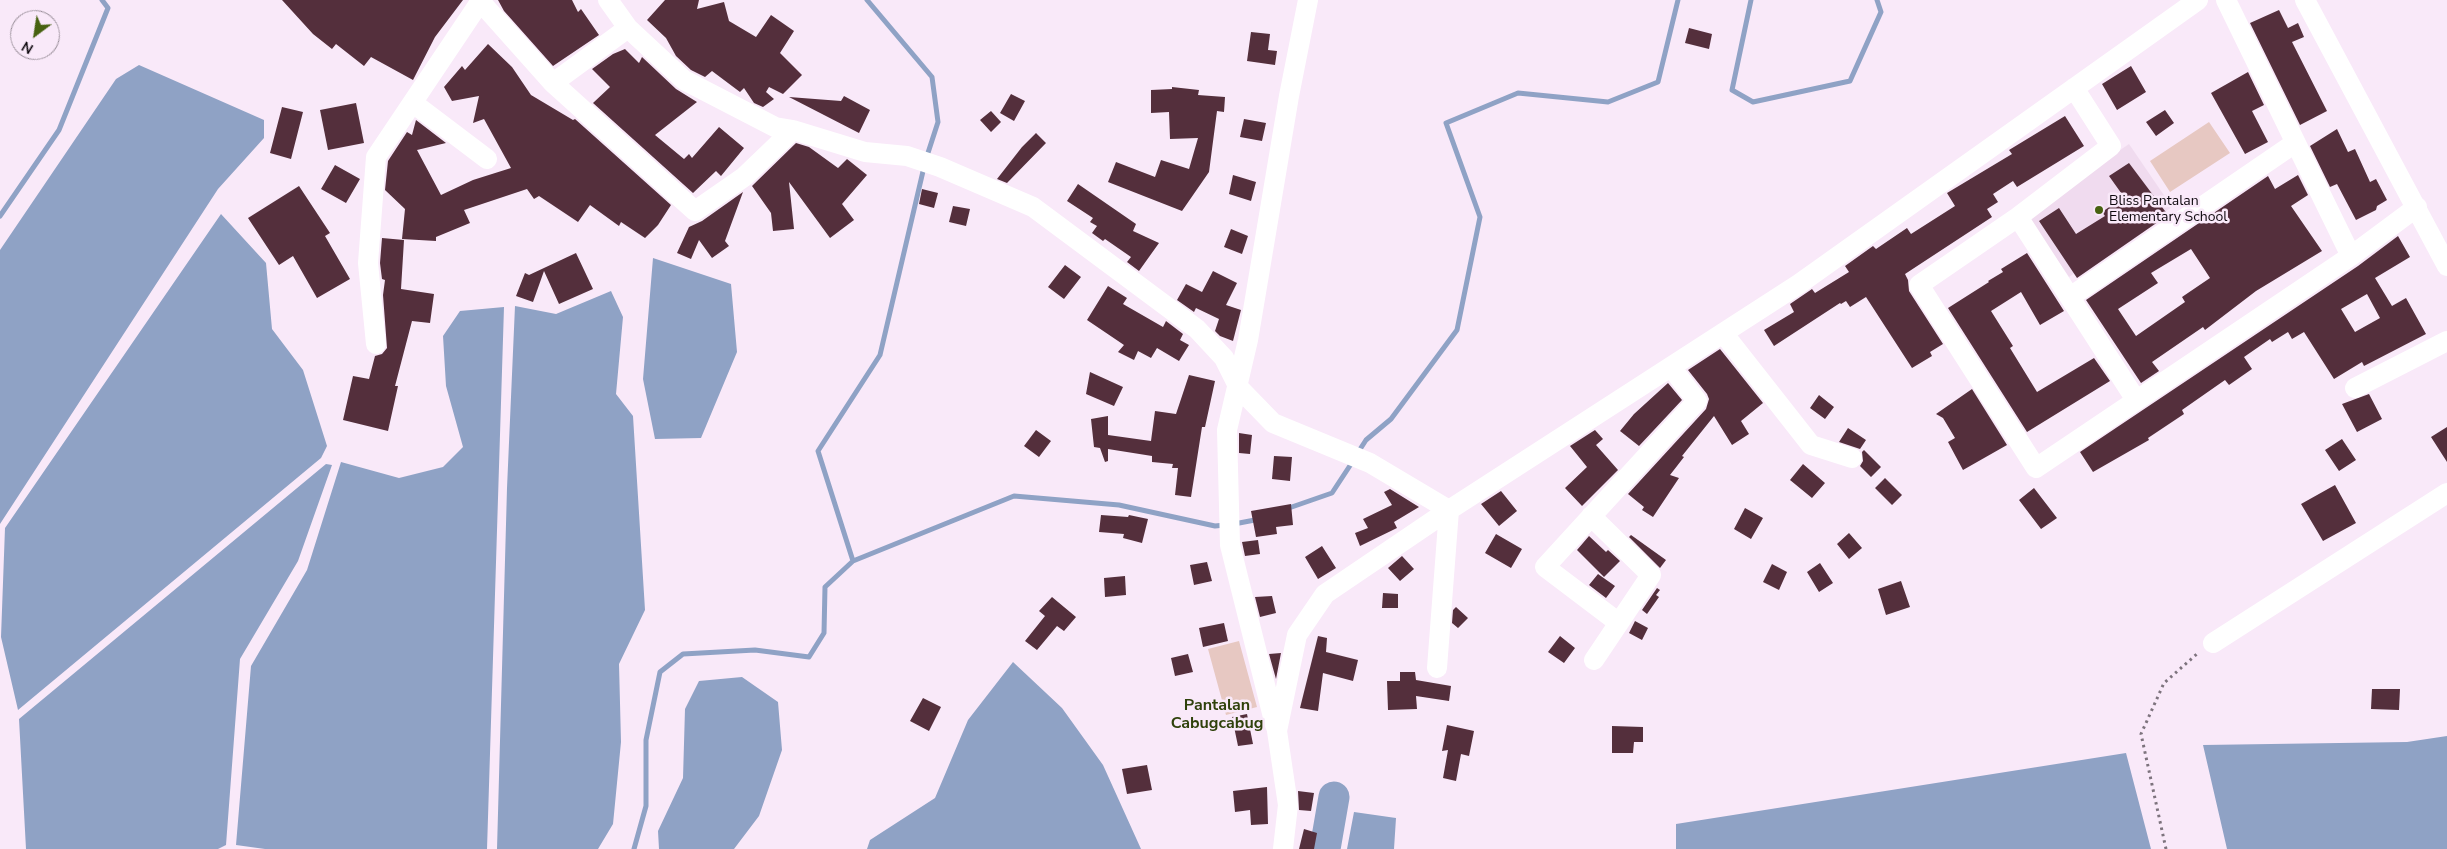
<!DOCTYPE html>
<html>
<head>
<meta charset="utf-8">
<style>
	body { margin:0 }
	#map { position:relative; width:2447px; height:849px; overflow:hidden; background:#f9e9f9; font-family:"Nunito Sans",sans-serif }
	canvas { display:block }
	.north { position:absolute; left:10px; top:10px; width:50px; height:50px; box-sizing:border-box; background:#f9e9f9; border:1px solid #9b909b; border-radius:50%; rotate:211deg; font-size:14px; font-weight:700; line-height:20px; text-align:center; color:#0f0a0f }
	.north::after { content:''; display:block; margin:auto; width:18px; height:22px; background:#476110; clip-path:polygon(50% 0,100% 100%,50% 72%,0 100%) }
</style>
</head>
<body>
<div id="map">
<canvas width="2447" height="849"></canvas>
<div class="north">N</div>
</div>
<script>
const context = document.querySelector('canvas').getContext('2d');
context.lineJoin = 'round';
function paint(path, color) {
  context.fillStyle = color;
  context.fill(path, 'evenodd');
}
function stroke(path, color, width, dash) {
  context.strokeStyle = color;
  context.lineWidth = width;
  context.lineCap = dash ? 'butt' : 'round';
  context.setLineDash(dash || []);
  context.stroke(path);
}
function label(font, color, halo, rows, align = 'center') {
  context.font = font + ' "Nunito Sans",sans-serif';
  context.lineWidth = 5;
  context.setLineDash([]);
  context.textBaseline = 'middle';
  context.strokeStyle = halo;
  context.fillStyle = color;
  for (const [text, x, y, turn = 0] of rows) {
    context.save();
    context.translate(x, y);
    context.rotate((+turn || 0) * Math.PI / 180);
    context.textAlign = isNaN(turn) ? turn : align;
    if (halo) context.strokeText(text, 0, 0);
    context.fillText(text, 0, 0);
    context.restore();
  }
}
const built = new Path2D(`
	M2129,144l43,63 -103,70 -43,-63z`);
const green = new Path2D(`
	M2209,122l21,31 -60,39 -20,-31z
	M1239,641l18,66 -31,8 -18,-66z`);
const water = new Path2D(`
	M139,65l125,55v18l-46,51 -218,335v-274l116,-171z
	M221,214l45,49 6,66 31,41 24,76 -6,12 -303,252 -17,-73 4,-109z
	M653,258l78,26 6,68 -36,86 -46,1 -12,-60z
	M611,291l12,26 -7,77 17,22 12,194 -26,54 2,78 -8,82 -15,25h-101l10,-361 8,-182 41,8z
	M504,307l-17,542h-222l-29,-4 15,-179 56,-96 34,-108 58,16 44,-11 20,-20 -17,-61 -3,-50 17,-25z
	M326,464l6,1 -34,96 -58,98 -14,186 -8,4h-192l-7,-130z
	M1013,662l49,46 41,57 38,84h-274l3,-9 65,-42 33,-78z
	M742,677l36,25 4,48 -23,66 -25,33h-75l-1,-18 25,-53 2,-69 14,-28z
	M2447,736v113h-220l-24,-104 204,-3z
	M2126,753l25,96h-475v-25z
	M1354,812l42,6 -2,31h-47z`);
const stream = new Path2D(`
	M867,0l65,77 6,45 -12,37
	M1751,0l-19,90 21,12 97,-21 31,-69 -4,-12
	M0,216l59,-86 49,-122 -6,-8
	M1357,454l9,-14 25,-21 66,-89 23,-113 -34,-94 72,-30 90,9 50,-20 20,-82
	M1286,509l46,-16 21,-32
	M1234,524l26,-5
	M853,561l-35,-110 62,-96 44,-188
	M634,849l12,-43v-66l14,-68 23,-18 72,-4 54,7 15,-24 1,-46 28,-26 161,-65 105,9 96,21 10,-1`);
const river = new Path2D(`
	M1325,849l9,-52`);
const building = new Path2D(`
	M282,0h181l-28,37 -22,43 -42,-23 -7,9 -28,-22 -4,5 -19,-15z
	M498,0h74l6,12 3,-3 18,26 -46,31 -49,-55z
	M665,0h34l-2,9 27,-7 5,19 27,16 15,-22 23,16 -14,22 22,22 -19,19 -14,-7 -3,5 8,7 -11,8 -9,-4 -10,-15 -4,4 -28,-21 -7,6 -14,-7 -15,-14 -10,-18 -19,-18z
	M2279,10l9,18 10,-5 6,14 -12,5 35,69 -27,14 -50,-102z
	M1689,28l23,6 -3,15 -24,-6z
	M1251,32l19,2 -2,16 9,1 -2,14 -28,-4z
	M488,44l24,23 19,28 42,25 2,-1 96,86 -13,20 -13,13 -24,-16 -2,4 -29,-21 -12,17 -39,-26 -5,3 -7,-10 -63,21 6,13 -34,14v4l-34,-2 3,-30 -20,-19 3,-29 19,-29 5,3 4,-15 30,23 -29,7 24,45 32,-15 38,-12 -27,-49 -11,4 6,-27 -27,5 -8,-14 18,-21 3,4z
	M625,49l14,14 3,-6 34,32 21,13 -42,33 29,24 5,-5 3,4 27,-31 25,21 -23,28 -5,-5 -23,22 -100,-90 17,-16 -18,-18 21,-15z
	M2131,66l15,26 -29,18 -15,-26z
	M2248,72l16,33 -12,6 16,31 -23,12 -34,-61z
	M1172,87l27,3 -1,5 27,2 -1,15 -7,-1 -8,61 -27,39 -74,-29 8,-20 39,15 6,-17 28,9 9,-31 -28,1 -1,-27 -18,1v-23l21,-1z
	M1011,94l14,7 -11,20 -14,-8z
	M844,96l26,14 -11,23 -70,-36 52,4z
	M356,103l8,40 -36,7 -8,-40z
	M282,107l21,5 -12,47 -21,-6z
	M2165,110l9,13 -18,13 -10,-14z
	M991,111l10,11 -10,10 -11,-12z
	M2065,116l19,30 -67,41 -4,-6 -20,13 5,8 -11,7 5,8 -87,57 3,6 1,11 34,53 -13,8 2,4 -20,12 -46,-71 -16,10 -4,-6 -5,3 -1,-1 -66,43 -10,-16 30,-18 -4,-8 22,-15 3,4 34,-21 -4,-6 28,-20 3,3 31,-21 4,6 44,-28 -8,-13 65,-39 -3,-4z
	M1244,119l22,4 -4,18 -22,-4z
	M2337,129l11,23 7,-3 15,33 6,-3 11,21 -10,6 -1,4 -20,10 -19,-36 -7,3 -20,-41z
	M1036,133l10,10 -39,40 -10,-4 25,-32z
	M796,143l13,4 29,21 9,-9 20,16 -25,29 12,16 -24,18 -41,-56 5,47 -21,2 -2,-18 -19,-27z
	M2129,163l39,52 -91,63 -38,-57 20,-13 17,26 29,-18 -3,-4 22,-15 -15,-21z
	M335,165l25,14 -14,24 -25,-14z
	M1233,175l23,7 -5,19 -22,-7z
	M2298,175l10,20 -17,11 31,45 -66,40 -51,39 -2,-3 -51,35 7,9 -18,12 -55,-83 182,-124 7,13zM2191,249l19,29 -28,19 3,5 -49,34 -18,-27 40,-26 -7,-10z
	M1078,184l58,40 -3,7 26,12 -20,28 -12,-9 4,-5 -26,-18 -2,2 -11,-8 5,-7 -7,-4 3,-4 -26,-17z
	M299,186l31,47 -5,3 25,43 -33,19 -24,-42 -14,9 -31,-47z
	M922,189l16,4 -4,15 -15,-4z
	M743,192l-18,49 4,5 -17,12 -13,-18 -8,19 -14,-6 12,-26 13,-6z
	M953,206l17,3 -4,17 -17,-4z
	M1231,229l17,7 -6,18 -18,-7z
	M2398,236l12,21 -35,21 17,28 14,-8 20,36 -62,32 -2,-4 -28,17 -30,-47 -12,7 -4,-7 -16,10 -2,-3 -26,18 8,12 -23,16 -4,-5 -43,30 2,4 -36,24 1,2 -56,32 -13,-20 278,-186zM2367,294l13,24 -25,14 -14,-23z
	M382,238l22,2 -3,49 33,5 -4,29 -18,-2 -17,65h3l-10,45 -45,-11 10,-44 16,3 6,-23 7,-2 5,-6 -4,-53 2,-15 -3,-1 -2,-16z
	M576,253l17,36 -34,15 -15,-33 -11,31 -17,-6 9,-23 4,2z
	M2027,253l37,58 -24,14 -19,-33 -30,19 22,35 -3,2 27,44 57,-34 16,23 -83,51 -79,-124 41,-26 -1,-1 15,-9 -2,-3z
	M1065,265l16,12 -17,22 -16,-12z
	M1213,271l24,12 -11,22 15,5 -8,31 -13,-5 -5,-5 4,-12 -23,-11 -2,4 -17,-12 9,-16 16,8z
	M1108,286l19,12 -4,6 40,23 3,-6 17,13 -3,6 9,5 -10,16 -22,-13 -6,10 -13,-7 -4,9 -16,-8 6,-7 -37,-25z
	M1720,349l43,54 -22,18 8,13 -17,11 -18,-29 -32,40 2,1 -14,18 9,3 -26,39 -11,-7 2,-3 -16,-13 78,-85 3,-10 -2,-5 -19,-24z
	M1090,372l33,15 -9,19 -28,-12z
	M1189,375l26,6 -10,46h-3l-11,70 -16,-2 3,-27h-6l1,-4 -21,-2v-6l-44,-7v12l-3,1 -5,-14 -6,-1 -3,-28 17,-3v19l43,6 4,-30 21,3z
	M1668,383l14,17 -43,46 -19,-15 14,-17z
	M1972,389l35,56 -44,25 -15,-28 7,-4 -12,-20 -7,-4z
	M2369,394l13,25 -25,13 -15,-28z
	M1819,395l15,12 -9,12 -15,-11z
	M2447,427v35l-16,-25z
	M1848,428l18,12 -6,9 -21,-7z
	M1036,430l15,11 -12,16 -15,-11z
	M1595,430l8,9 -7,6 22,25 -36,36 -17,-18 22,-21 -17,-21z
	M1239,433l13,2 -2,19 -11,-1z
	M2342,439l14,21 -17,11 -14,-21z
	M1864,450l17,17 -10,10 -11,-11 3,-5 -1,-9z
	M1274,456l18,1 -2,24 -18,-2z
	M1803,464l22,19 -13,15 -22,-18z
	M1885,478l17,17 -10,10 -17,-17z
	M2335,485l21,38 -33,18 -22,-37z
	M2034,488l23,30 -16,11 -22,-29z
	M1390,489l29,18 -25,15 3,6 -37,18 -5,-13 13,-5 -5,-9 29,-14 -8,-13z
	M1501,491l16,20 -18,15 -18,-22z
	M1291,504l2,21 -17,2 1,7 -21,3 -5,-26z
	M1745,508l18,10 -12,21 -17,-10z
	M1101,515l27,2 1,-2 19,4 -6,24 -19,-5 1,-4 -25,-2z
	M1849,533l13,15 -13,11 -12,-15z
	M1496,534l26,15 -11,19 -26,-15z
	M1631,535l35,25 -6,8 -31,-31z
	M1589,536l17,16 2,-2 12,11 -16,16 -27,-27z
	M1258,540l2,14 -15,2 -3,-14z
	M1322,546l14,22 -18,11 -13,-22z
	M1402,556l12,13 -14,12 -12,-13z
	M1207,562l5,19 -18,4 -4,-20z
	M1820,563l13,20 -14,9 -12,-20z
	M1772,564l15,8 -8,18 -16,-8z
	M1598,574l17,12 -9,12 -17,-13z
	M1125,576l1,19 -21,2 -1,-19z
	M1901,581l9,26 -24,8 -8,-26z
	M1657,588l3,2 -4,5 3,2 -12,17 -5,-4z
	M1383,593l15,1v14h-16z
	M1272,596l4,17 -16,4 -5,-20z
	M1052,597l24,20 -12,14 -7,-5 -20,24 -12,-9 20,-25 -6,-5z
	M1456,607l12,11 -10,10 -6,-5 1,-13z
	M1635,621l13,7 -6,12 -13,-7z
	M1224,623l4,18 -25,6 -4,-19z
	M1318,636l9,2 -1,14 32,8 -5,21 -30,-8 -5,38 -18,-3z
	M1560,636l15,12 -11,15 -16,-11z
	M1281,653l-5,26 -7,-25z
	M1188,654l5,18 -18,4 -4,-18z
	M1400,672h15l1,8 35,6 -2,15 -33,-5 1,13 -29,1 -1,-29h13z
	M2372,689h28l-1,21 -28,-1z
	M923,698l18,9 -12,24 -19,-10z
	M1247,714l6,30 -15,2 -6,-29z
	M1447,725l27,6 -5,25 -8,-2 -5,27 -13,-3 5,-28 -6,1z
	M1612,726l31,1v15h-9l-1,11h-21z
	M1147,765l5,25 -25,4 -5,-25z
	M1267,787l1,37 -17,1 -1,-15 -15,2 -2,-21z
	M1298,791l16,2 -3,18 -12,-1z
	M1304,829l13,4 -3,16h-15z`);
const path = new Path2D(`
	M2166,849l-25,-115 23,-51 34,-30`);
const minor = new Path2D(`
	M479,0l74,83 142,128 49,-34 49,-47
	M608,0l20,28 56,52 91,47 18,3 72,22 42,4 33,11 93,40 164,122 27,29 15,30 34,35 97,40 79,47
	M2226,0l125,256
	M2305,0l142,266
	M553,83l75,-55
	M2074,88l37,58 -93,71 -99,68 117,183 315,-212 66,-49
	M413,103l74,56
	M2018,217l118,183
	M2070,297l225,-154
	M1723,333l88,112 41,13
	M376,344l-8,-81 8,-106 104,-155
	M2355,388l92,-47
	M1591,516l60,59 -57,85
	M1619,623l-74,-56 152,-166 -26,-34
	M2213,643l234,-150
	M1437,668l12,-158
	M1275,725l-45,-180 -3,-115 21,-90 41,-244 19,-96
	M1283,849l5,-44 -11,-74 20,-96 28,-41 124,-84 350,-226 399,-284`);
const markers = [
	[2099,210,5,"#476110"]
];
const poiNames = [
	["Bliss Pantalan",2109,202],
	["Elementary School",2109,218]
];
const quarterNames = [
	["Pantalan",1217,706],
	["Cabugcabug",1217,724]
];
paint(built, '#f0dbef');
paint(green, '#e7c8c2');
paint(water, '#8fa2c5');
stroke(stream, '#8fa2c5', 5);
stroke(river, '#8fa2c5', 31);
paint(building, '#542f3c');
stroke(path, '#7d737d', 3, [2.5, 4]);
stroke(minor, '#fff', 20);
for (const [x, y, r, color] of markers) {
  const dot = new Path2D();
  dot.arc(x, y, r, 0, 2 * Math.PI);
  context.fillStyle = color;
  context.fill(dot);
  stroke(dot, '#f9e9f9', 2);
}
label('14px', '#0f0a0f', '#f9e9f9', poiNames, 'left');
label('bold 16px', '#2f410b', '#f9e9f9', quarterNames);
</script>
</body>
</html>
